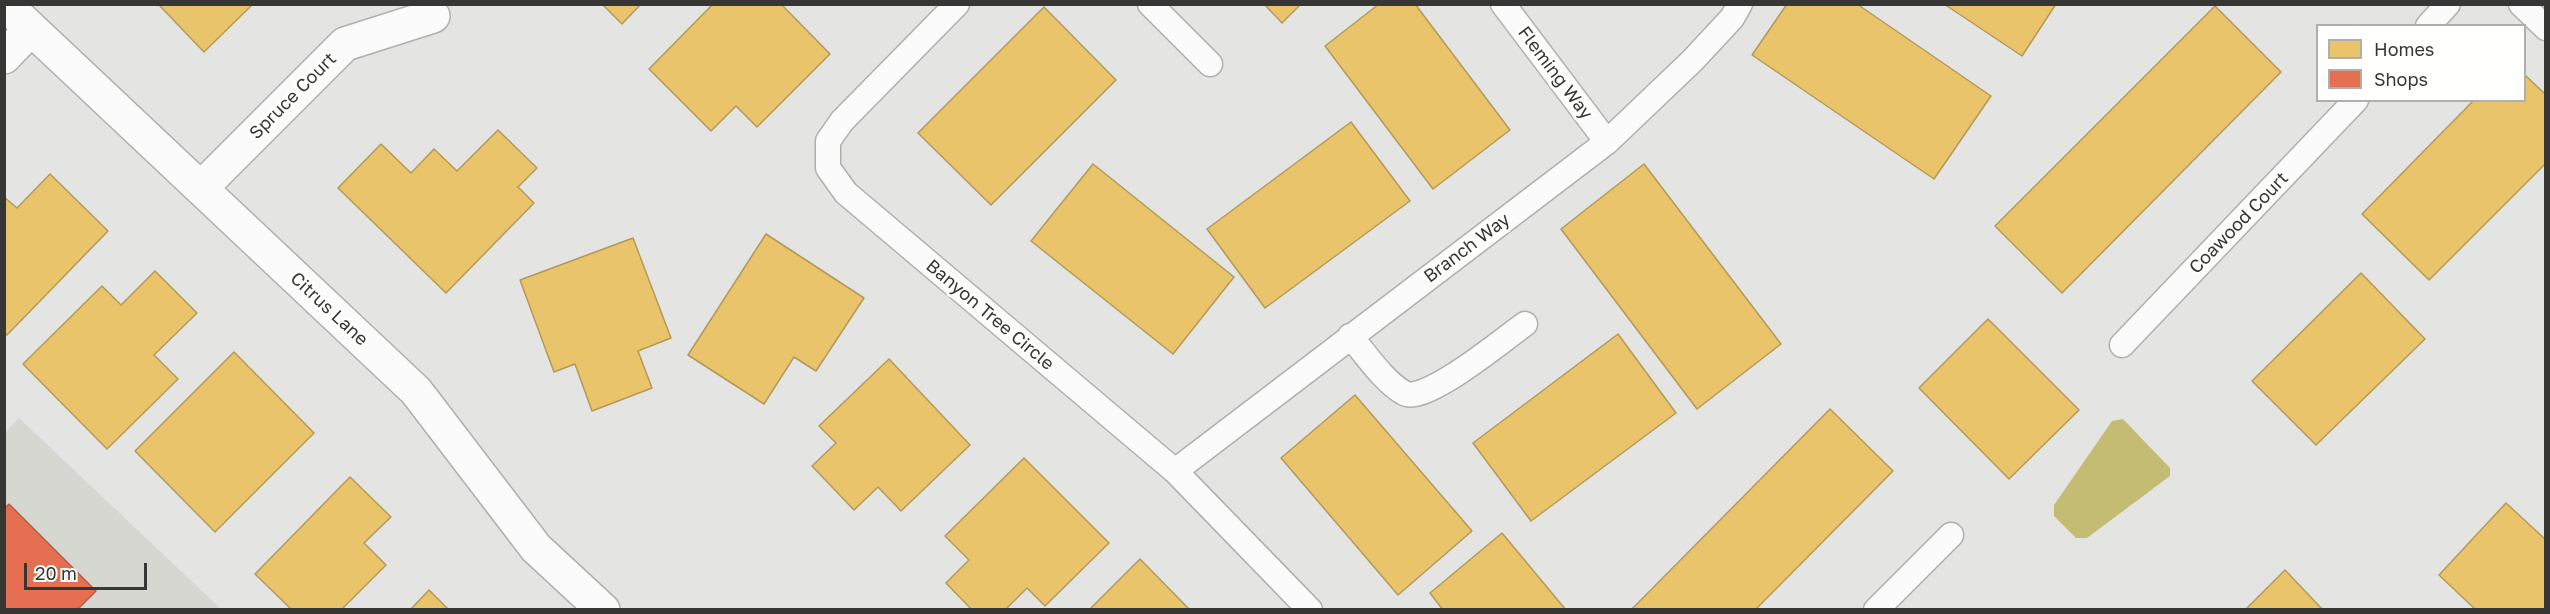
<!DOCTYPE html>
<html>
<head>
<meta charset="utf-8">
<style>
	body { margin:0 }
	#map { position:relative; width:2550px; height:614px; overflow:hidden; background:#e4e4e2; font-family:"Golos Text",sans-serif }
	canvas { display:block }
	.frame { position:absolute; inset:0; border:6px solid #363635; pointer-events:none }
	.legend { position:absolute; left:2316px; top:24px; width:210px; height:78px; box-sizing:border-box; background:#fffffe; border:2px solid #afafae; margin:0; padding:8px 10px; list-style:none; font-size:18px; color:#363635 }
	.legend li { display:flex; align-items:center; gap:12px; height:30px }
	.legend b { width:30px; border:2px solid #afafae }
	.scale { position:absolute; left:24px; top:563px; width:123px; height:27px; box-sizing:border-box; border:3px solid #363635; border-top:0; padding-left:8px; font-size:18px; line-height:21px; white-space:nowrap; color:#363635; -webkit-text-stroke:4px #fffffe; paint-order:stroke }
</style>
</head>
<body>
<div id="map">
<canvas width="2550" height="614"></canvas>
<div class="frame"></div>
<ul class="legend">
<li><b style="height:16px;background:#e9c46a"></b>Homes</li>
<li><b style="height:16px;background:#e76f51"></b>Shops</li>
</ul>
<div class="scale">20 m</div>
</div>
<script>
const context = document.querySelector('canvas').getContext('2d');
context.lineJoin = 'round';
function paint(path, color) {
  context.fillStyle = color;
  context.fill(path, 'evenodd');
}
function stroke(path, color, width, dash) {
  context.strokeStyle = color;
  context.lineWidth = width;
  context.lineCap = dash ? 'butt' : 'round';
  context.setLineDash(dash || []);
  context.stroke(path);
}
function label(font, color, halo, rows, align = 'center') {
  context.font = font + ' "Golos Text",sans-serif';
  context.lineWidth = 6;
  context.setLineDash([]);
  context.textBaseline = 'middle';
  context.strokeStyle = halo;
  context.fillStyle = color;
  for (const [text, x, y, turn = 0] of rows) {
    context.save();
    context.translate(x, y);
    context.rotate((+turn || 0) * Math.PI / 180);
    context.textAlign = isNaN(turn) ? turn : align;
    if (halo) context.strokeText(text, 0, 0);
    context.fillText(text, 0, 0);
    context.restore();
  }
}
const built = new Path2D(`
	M19,418l202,191h-216l-1,-175z`);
const water = new Path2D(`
	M2123,419l47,49v8l-83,62h-11l-22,-22v-11l58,-84z`);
const homes = new Path2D(`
	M158,4h95l-49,48z
	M602,4h39l-19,20z
	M713,4h68l49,50 -73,73 -21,-21 -25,25 -62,-62z
	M1264,4h37l-19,19z
	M1379,4h36l95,126 -77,59 -108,-143z
	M1787,4h70l134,92 -57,83 -182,-124z
	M1944,4h112l-34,52z
	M2215,6l66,66 -219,221 -67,-67z
	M1044,7l72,73 -125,125 -73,-72z
	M2524,74l22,21v68l-117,117 -67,-66 112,-114h50z
	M1351,122l59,79 -145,107 -58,-79z
	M498,130l39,38 -19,19 16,16 -88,90 -108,-105 43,-44 30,29 23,-24 23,22z
	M1093,164l141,113 -61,77 -142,-113z
	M1644,164l137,180 -84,65 -136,-180z
	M50,174l58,57 -101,104 -3,-3v-135l13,11z
	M766,234l98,64 -48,73 -22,-14 -30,47 -76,-49z
	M633,238l38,100 -33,13 14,37 -60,23 -17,-47 -21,8 -34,-92z
	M155,271l42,42 -43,42 24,24 -71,70 -84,-85 79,-78 19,19z
	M2361,273l64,66 -109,106 -64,-64z
	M1988,319l91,91 -70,69 -90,-91z
	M1618,334l58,79 -145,108 -58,-78z
	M234,352l80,81 -99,99 -80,-81z
	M889,359l81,86 -69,66 -23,-24 -24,23 -42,-44 24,-23 -17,-17z
	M1355,395l117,136 -74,64 -117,-137z
	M1830,409l63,62 -138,139h-124z
	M1024,458l85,85 -64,63 -18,-18 -22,22h-33l-26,-27 23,-23 -24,-24z
	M350,477l41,40 -27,26 22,22 -45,45h-49l-37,-36z
	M2506,503l40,37v70h-70l-37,-35z
	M1502,533l64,77h-123l-13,-17z
	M1140,559l50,51h-101z
	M2285,570l38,40h-78z
	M429,590l20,20h-39z`);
const shops = new Path2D(`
	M9,504l87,87 -19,19h-73v-101z`);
const lane = new Path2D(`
	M957,4l-115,117 -14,20v27l18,25 329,278 135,139
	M1150,4l60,60
	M1503,4l104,138
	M2521,4l25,24
	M2428,26l20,-22
	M1350,336c15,17 34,46 54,57 21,12 101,-55 121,-69
	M2122,345l234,-245
	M1175,471l432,-329 85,-81 40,-43 8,-14
	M1876,610l75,-75`);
const street = new Path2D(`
	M5,4l411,387 120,157 67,62
	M4,57l27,-28
	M201,188l144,-144 88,-28`);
const streetNames = [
	["Fleming Way",1555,73,53],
	["Spruce Court",293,96,-45],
	["Coawood Court",2239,223,-46],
	["Branch Way",1467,248,-37],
	["Citrus Lane",329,309,43],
	["Banyon Tree Circle",990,315,40]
];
paint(built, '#d7d7d1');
paint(water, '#c3bc72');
paint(homes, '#e9c46a');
stroke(homes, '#b3995a', 1.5);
paint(shops, '#e76f51');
stroke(shops, '#b25e49', 1.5);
stroke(lane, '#afafae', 27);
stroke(street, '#afafae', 36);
stroke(lane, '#fbfbfb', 24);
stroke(street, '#fbfbfb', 33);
label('18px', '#363635', '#fffffe', streetNames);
</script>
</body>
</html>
